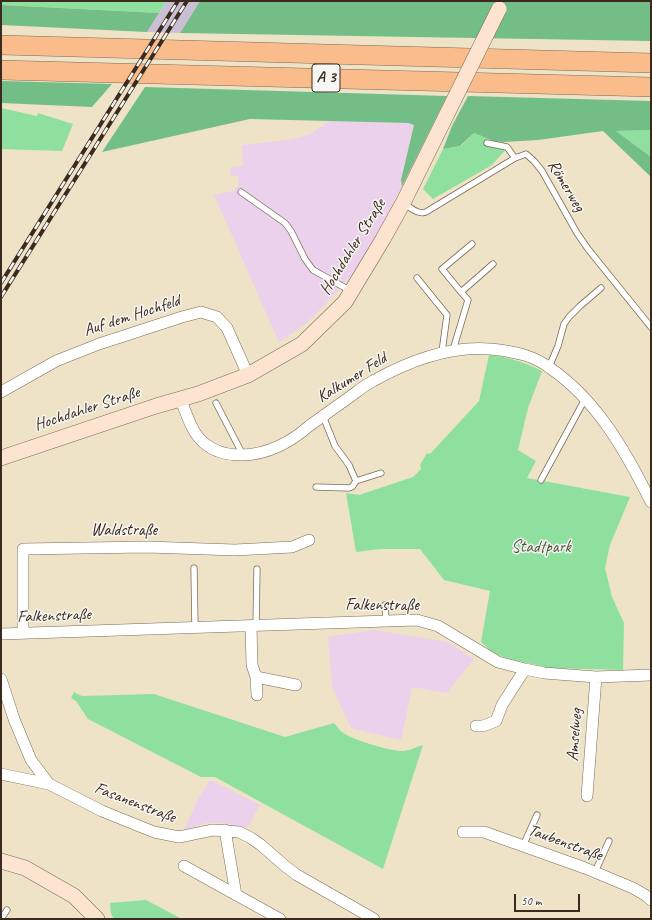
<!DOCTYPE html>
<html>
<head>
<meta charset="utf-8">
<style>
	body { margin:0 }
	#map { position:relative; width:652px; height:920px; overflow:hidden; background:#eee3c6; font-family:Caveat,sans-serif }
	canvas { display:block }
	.frame { position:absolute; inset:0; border:2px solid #3b2a1e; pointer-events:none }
	.scale { position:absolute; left:514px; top:894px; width:66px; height:18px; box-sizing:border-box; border:2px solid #3b2a1e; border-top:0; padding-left:5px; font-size:12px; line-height:14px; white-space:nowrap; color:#3b2a1e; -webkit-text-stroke:3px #f6f6f2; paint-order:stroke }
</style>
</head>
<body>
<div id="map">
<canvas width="652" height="920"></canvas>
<div class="frame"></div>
<div class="scale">50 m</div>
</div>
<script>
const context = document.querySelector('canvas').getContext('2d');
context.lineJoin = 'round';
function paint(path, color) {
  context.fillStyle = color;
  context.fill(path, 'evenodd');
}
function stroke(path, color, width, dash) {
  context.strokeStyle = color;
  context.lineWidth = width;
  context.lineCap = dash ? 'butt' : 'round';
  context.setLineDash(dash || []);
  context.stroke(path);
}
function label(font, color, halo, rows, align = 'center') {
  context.font = font + ' Caveat,sans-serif';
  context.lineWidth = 3;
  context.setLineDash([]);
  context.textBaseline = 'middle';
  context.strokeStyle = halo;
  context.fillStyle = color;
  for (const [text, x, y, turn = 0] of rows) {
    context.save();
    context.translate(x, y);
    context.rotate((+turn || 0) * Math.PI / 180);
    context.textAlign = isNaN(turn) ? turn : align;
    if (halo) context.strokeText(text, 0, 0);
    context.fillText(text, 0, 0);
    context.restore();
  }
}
const built = new Path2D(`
	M329,121l79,2 6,2 -13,55 1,6 -23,44 -27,45 -31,34 -17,16 -25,17 -65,-147 18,-4 5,-4 2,-6 -2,-5 -7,-1v-8l13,-1 -1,-21 45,-5 22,-5z
	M374,630l74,12 26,17 -27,34 -35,-6 -11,53 -50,-12 -19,-41 -4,-50z
	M210,780l50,25 -13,23 -23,-5h-18l-22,7 14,-31z`);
const industrial = new Path2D(`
	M167,1h33l-20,32 -33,-1z`);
const green = new Path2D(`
	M1,1h166l-8,12 -158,-8z
	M1,108l36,8 1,-3 35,11 -11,27 -61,-2z
	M651,130v27l-35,-26z
	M474,133l20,8 10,1 5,4 -17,19 -59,34 -10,-10 20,-40 18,-3z
	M489,355c19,2 35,7 53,16l-14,37 -10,42 18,11 -9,17 103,19 -20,48 -5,23 7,29 12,26 -1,47 -74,-2 -43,-10 -14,-6 -11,-10 9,-51 -46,-11 -24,-31h-40l-24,3 -10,-59 13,2 54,-18 8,-8 -1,-4 7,-12 3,1 49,-53z
	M74,692l8,4 72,-2 131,43 49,-14c3,3 5,7 8,9 10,8 48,19 60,19 7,0 14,-4 21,-6l-40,124 -168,-92h-14l-113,-58 -12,-18 -5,-3z
	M146,900l36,19h-68l-3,-5 -1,-11z`);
const forest = new Path2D(`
	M200,1h451v40l-471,-8z
	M1,5l158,8 -12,19 -146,-7z
	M1,81l111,3 -20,23 -91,-4z
	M145,87l302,9 -45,90 -1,-6 13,-55 -6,-2 -158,-4 -148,33z
	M468,96l183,5v29l-35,1 35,26v20l-48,-46 -65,9 -34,2 -10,-1 -20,-8 -14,13 -17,3 9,-23z`);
const lane = new Path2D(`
	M487,143l20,4 8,11
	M241,192l44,31 6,8 14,28 8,11 38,21
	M403,203c7,4 15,12 23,9l89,-54 11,-4 8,7 8,10 35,62 11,16 63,78
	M472,244l-30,25 19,23 32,-28
	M417,278l30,37 -5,37
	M453,350l15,-50 -7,-8
	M549,367l9,-21 6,-22 5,-7 11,-11 21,-18
	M216,403l27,52
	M541,480l44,-81
	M356,481l25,-8
	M316,487l33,1 3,-1 4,-6 -7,-16 -14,-19 -12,-30
	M194,568l1,60
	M385,605l1,16
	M256,626l1,-57
	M523,846l14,-31
	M595,872l14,-31
	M1,919l6,-9`);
const street = new Path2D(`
	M1,392l55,-31 43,-17 83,-27 19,-5 16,5 10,11 21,47
	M180,398c7,16 11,34 24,45 20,17 52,14 75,3 11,-5 21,-12 30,-20 14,-10 28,-20 42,-30 7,-5 14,-11 22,-15 39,-22 82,-38 127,-31 19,3 34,6 50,18 47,32 76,84 101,134
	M251,626l1,39 4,12 1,18
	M23,633v-84l124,-2 88,3 57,-3 17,-7
	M1,634l416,-14 21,6 60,36 27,7 19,4 52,4 55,-2
	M256,677l40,8
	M1,679l13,40 17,41 18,24 53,27 52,21 25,5 34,-7 26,2 12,6 10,7 24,21 12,9 77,44
	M476,726h7l13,-5 6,-16 23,-36
	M1,774l48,10
	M587,796l9,-119
	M225,830l11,65
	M463,832h21l101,36 48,20 12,7 6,5
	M184,866l96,53`);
const secondary = new Path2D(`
	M1,458l155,-52 42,-12 50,-19 54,-31 43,-42 38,-63 20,-36 40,-81
	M1,861l24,7 49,28 23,23`);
const highway = new Path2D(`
	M1,45l650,18
	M1,70l650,17`);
const rail = new Path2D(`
	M1,283l177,-282
	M1,297l186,-296`);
const secondaryBridge = new Path2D(`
	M443,122l56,-113`);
const shields = [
	[326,78,28]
];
const shieldNames = [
	["A 3",326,78]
];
const streetNames = [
	["Römerweg",566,186,59],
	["Hochdahler Straße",353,247,-58],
	["Auf dem Hochfeld",132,316,-18],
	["Kalkumer Feld",352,378,-32],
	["Hochdahler Straße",87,409,-18],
	["Waldstraße",124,531],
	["Falkenstraße",382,606],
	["Falkenstraße",54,616,-2],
	["Amselweg",575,735,-86],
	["Fasanenstraße",135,803,21],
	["Taubenstraße",565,843,20]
];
const parkNames = [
	["Stadtpark",541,548]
];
paint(built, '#ebd1eb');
paint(industrial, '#cbbfd5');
paint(green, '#8fe09f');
paint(forest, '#73be86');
stroke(lane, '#7a6b59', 7);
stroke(street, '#7a6b59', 12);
stroke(secondary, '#7a6b59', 16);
stroke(highway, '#7a6b59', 20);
stroke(lane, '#fff', 5.5);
stroke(street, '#fff', 11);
stroke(secondary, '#fde4d1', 15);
stroke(highway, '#fabc8b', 19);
stroke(rail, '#3b2a1e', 4);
stroke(rail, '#f6f6f2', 2.5, [8]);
stroke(secondaryBridge, '#7a6b59', 16, []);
stroke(secondaryBridge, '#fde4d1', 15);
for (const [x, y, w] of shields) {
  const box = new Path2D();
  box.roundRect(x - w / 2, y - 14, w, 28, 3);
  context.fillStyle = '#f6f6f2';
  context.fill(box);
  stroke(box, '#3b2a1e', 1);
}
label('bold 16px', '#3b2a1e', null, shieldNames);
label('17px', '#3b2a1e', '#f6f6f2', streetNames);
label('17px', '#50583e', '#f6f6f2', parkNames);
</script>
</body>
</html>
